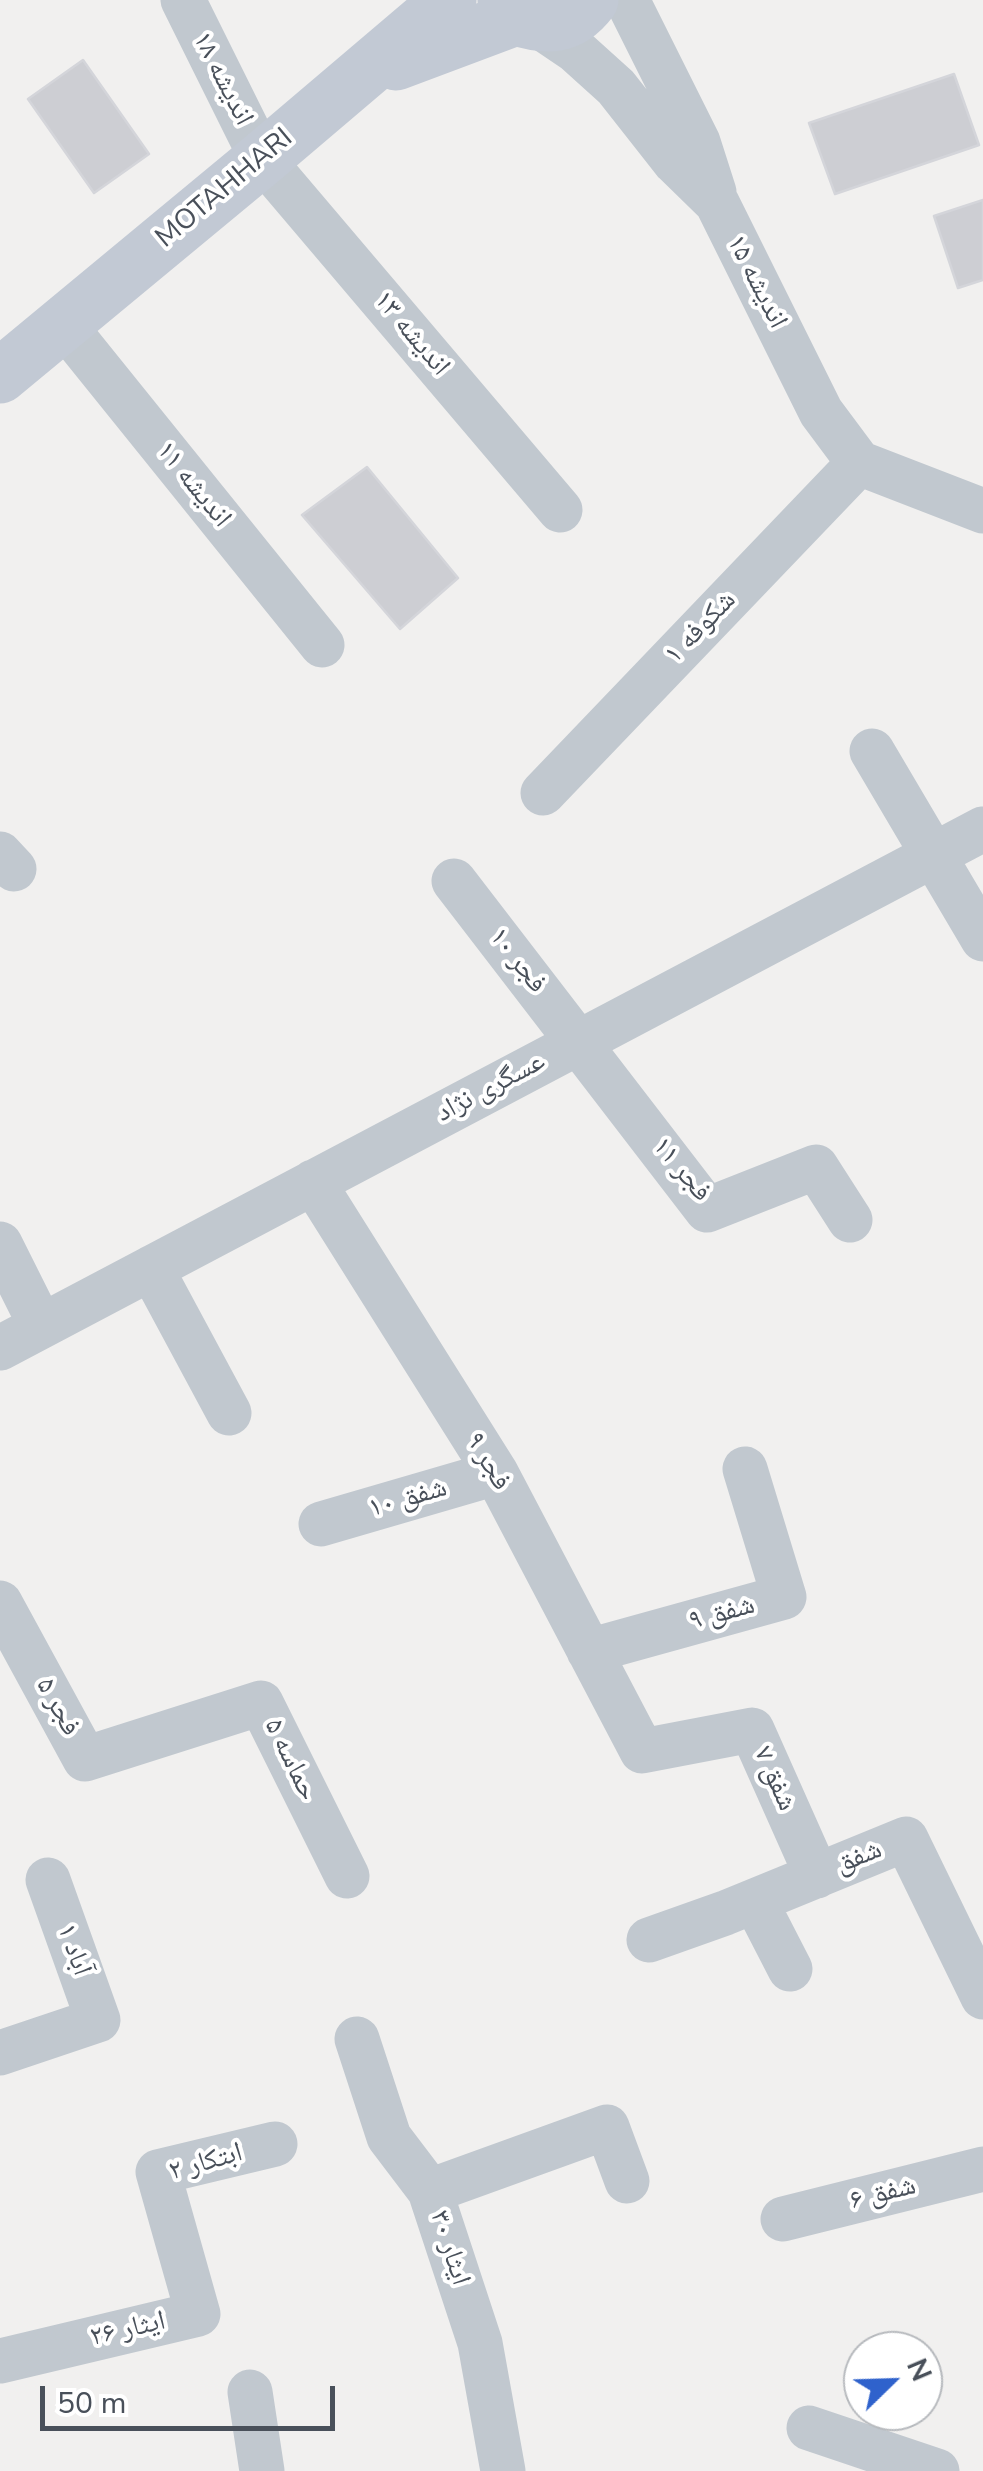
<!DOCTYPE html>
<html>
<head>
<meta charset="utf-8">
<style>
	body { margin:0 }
	#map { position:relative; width:983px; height:2471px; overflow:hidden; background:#f1f0ef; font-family:"Nunito Sans",sans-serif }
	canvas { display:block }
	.north { position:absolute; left:843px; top:2331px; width:100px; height:100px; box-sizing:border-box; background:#fff; border:2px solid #b6b9bd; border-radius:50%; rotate:67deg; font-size:28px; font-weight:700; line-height:40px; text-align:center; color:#49505a }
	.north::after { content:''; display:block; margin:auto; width:35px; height:45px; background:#2f62cc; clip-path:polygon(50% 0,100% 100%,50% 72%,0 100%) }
	.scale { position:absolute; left:40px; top:2386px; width:295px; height:45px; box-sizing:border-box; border:5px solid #49505a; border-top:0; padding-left:12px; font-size:30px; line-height:35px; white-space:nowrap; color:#49505a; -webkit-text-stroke:8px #fff; paint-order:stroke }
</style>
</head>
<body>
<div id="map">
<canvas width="983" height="2471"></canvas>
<div class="north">N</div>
<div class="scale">50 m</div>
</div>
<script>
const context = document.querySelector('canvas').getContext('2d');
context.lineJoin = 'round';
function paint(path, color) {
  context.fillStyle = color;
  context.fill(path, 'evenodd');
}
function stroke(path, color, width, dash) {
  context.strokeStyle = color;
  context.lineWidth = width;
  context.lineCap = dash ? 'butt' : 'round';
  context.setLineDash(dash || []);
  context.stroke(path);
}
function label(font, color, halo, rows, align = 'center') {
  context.font = font + ' "Nunito Sans","Noto Naskh Arabic",sans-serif';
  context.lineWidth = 8;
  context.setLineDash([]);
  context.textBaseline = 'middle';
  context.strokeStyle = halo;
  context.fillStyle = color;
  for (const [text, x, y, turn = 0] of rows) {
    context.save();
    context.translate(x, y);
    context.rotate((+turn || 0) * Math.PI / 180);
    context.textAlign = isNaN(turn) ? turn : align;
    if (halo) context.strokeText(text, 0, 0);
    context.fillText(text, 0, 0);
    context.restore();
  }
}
const building = new Path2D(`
	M83,60l66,94 -55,39 -66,-94z
	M954,74l25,71 -144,49 -26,-71z
	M983,200v80l-25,8 -24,-72z
	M367,467l91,111 -58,51 -98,-114z`);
const minor = new Path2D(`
	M183,0l79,159 298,351
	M627,0l71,142 16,50
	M538,25l37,25 41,37 59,75 42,41 104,209 38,51 124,48
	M64,325l258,320
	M872,751l111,188
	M543,793l316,-330
	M0,854l14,15
	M454,881l253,329 109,-43 34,53
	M313,1182l183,291 146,278 110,-21 65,146
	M0,1244l41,82
	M151,1268l78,145
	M0,1348l983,-519
	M321,1524l175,-51
	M0,1603l85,156 176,-56 86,173
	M589,1651l195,-54 -39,-128
	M755,1901l35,68
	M649,1940l76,-27 181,-74 77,158
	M357,2039l32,98 41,54 50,152 23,128
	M0,2053l98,-33 -50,-140
	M430,2191l177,-64 20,54
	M783,2219l200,-50
	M0,2361l198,-47 -40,-142 117,-28
	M250,2392l12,79
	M809,2428l128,43`);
const secondary = new Path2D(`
	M505,0l11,18c31,10 54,10 75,-18
	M396,63l120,-45
	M0,376l262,-217 187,-159`);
const streetNames = [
	["اندیشه ۱۸",222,79,63],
	["MOTAHHARI",225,189,-40],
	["اندیشه ۱۵",756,282,63],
	["اندیشه ١٣",411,334,50],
	["اندیشه ۱۱",193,485,51],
	["شکوفه ۱",701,628,-46],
	["فجر ۱۰",517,961,52],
	["عسگری نژاد",491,1088,-28],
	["فجر ۱۱",681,1170,50],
	["فجر ۹",487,1462,59],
	["شفق ۱۰",408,1499,-16],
	["شفق ۹",722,1614,-15],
	["فجر ۵",57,1707,61],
	["حماسه ۵",290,1760,64],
	["شفق ۷",774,1779,66],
	["شفق",859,1858,-22],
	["آباد ۱",73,1950,70],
	["ابتکار ۲",206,2163,-16],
	["شفق ۶",883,2194,-14],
	["ایثار ۳۰",449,2248,72],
	["ایثار ۲۶",128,2330,-13]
];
paint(building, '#cdced3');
stroke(building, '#d4d5da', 2.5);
stroke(minor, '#c1c8cf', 45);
stroke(secondary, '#c2c9d4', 55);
label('28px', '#49505a', '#fff', streetNames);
</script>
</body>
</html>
